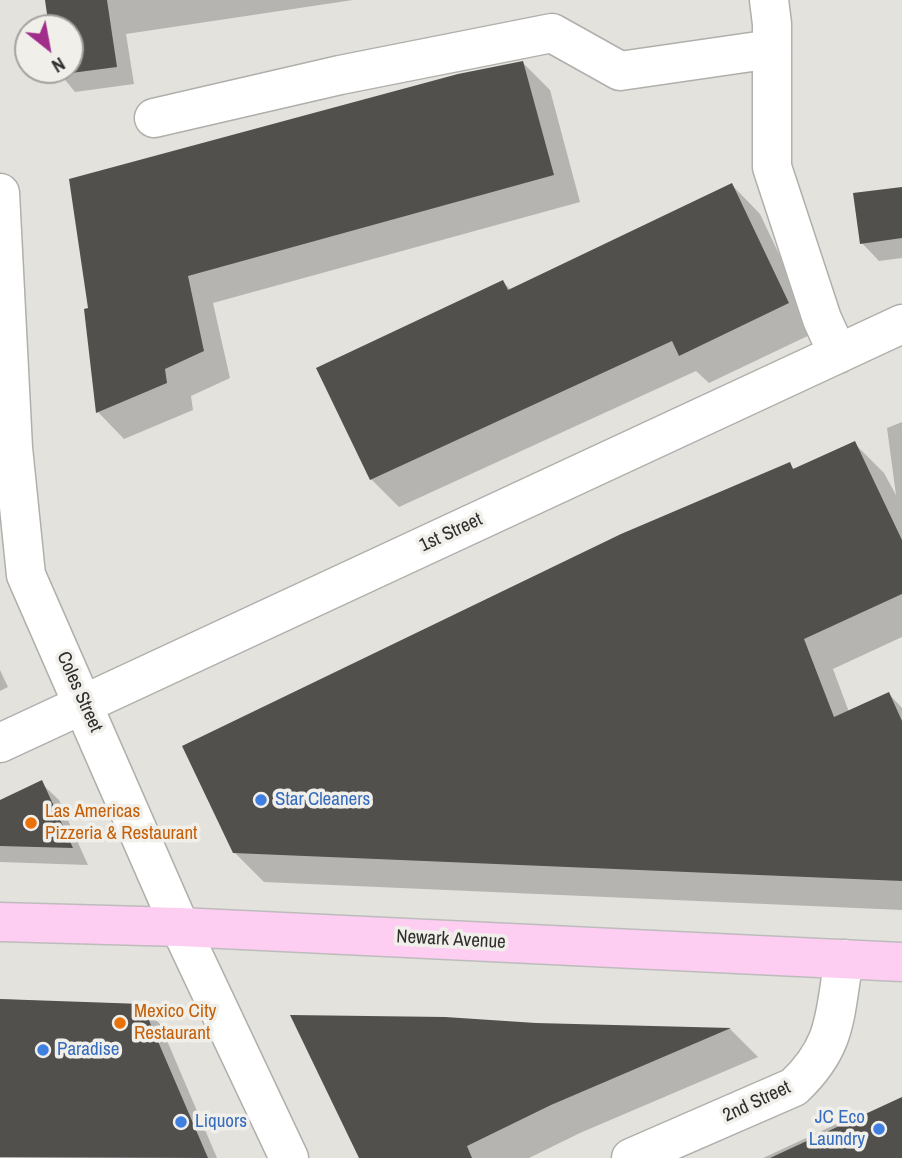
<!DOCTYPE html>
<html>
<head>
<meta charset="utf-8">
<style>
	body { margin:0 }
	#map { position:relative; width:902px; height:1158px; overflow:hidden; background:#e3e2dd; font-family:"Archivo Narrow",sans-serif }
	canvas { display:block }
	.north { position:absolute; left:14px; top:14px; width:70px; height:70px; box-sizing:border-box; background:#f1efea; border:2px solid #a4a29f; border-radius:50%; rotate:149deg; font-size:19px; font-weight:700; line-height:28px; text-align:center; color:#302f2e }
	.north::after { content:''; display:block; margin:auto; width:24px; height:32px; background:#a02d89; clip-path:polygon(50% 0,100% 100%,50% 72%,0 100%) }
</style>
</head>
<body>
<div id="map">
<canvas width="902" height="1158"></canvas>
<div class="north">N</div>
</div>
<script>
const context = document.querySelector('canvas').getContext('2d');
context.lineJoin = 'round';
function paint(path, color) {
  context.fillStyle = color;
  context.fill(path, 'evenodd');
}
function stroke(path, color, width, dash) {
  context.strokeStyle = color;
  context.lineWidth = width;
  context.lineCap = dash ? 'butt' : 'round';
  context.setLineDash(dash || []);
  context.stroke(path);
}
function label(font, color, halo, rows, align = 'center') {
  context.font = font + ' "Archivo Narrow",sans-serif';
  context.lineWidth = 7;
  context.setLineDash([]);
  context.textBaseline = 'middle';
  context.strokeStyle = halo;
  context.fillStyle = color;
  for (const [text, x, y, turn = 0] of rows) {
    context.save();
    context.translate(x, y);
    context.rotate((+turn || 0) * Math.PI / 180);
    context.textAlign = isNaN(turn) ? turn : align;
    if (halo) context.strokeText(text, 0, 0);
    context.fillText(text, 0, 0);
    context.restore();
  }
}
const shadow = new Path2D(`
	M47,0h306l-227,34 8,50 -59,8 -18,-22h13v-42h-19z
	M523,63l27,27 30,112 -367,101 17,75 -39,18 2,14 -69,29 -26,-27 -9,-104z
	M732,185l28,29 56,118 -107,51 -13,-12 -297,136 -28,-28 132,-197 8,8z
	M902,188v70l-23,3 -17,-18z
	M902,422v215l-69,32 16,43 40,-18 13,14v202l-638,-28 -30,-30 555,-388 6,6 59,-27 30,30 12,22 -9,-67z
	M0,670l8,17 -8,4z
	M41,783l18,17 29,65 -88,-3v-60z
	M0,999l141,7 19,18 57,134h-217z
	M536,1025l194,4 28,28 -178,76 -51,25h-168z
	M902,1099v59h-139l82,-38 3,4z`);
const building = new Path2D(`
	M45,0h62l10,67 -61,8v-5h14v-42h-21z
	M523,61l31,114 -366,101 16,75 -39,18 2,14 -71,30 -12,-104 4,-1 -19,-129 389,-105z
	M732,183l57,120 -110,53 -7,-15 -302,139 -54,-112 187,-88 5,10z
	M902,187v51l-42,6 -7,-51z
	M855,441l47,99v54l-98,45 30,78 55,-25 13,29v160l-669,-28 -51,-107 439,-212 169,-72 3,7z
	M42,780l31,68 -73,-2v-46z
	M0,999l142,5 66,154 -208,-1z
	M290,1015l155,2 91,6 195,5 -180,77 -84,41 5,12h-113z
	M902,1097v61h-132z`);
const minor = new Path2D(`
	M769,0l3,24v143l50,152 16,35
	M154,118l186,-43 212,-42 68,38 152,-22
	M0,193l13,255 13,127 154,352 109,231
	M0,743l902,-419
	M631,1158l163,-71c44,-42 40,-71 50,-128`);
const major = new Path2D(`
	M0,922l180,5 722,35`);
const markers = [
	[261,800,7,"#3f7fe0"],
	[31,823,7,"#e8710a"],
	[120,1023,7,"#e8710a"],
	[43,1050,7,"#3f7fe0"],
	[181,1122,7,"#3f7fe0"],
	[879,1129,7,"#3f7fe0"]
];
const streetNames = [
	["1st Street",451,533,-25],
	["Coles Street",79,692,66],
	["Newark Avenue",451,940,3],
	["2nd Street",757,1102,-25]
];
const shopNames = [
	["Star Cleaners",275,800],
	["Paradise",57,1050],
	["JC Eco",865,1118,"right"],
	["Laundry",865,1140,"right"],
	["Liquors",195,1122]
];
const foodNames = [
	["Las Americas",45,812],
	["Pizzeria & Restaurant",45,834],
	["Mexico City",134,1012],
	["Restaurant",134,1034]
];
paint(shadow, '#0003');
paint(building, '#52504d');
stroke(minor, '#b1afab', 41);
stroke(major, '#bdbcbc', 41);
stroke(minor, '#fff', 38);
stroke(major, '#fdcdf2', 38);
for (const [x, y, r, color] of markers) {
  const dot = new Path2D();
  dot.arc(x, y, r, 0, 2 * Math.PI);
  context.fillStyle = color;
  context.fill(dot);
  stroke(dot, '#f1efea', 2.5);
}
label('19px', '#302f2e', '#f1efea', streetNames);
label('19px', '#366cbe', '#f1efea', shopNames, 'left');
label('19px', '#c56008', '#f1efea', foodNames, 'left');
</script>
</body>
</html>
